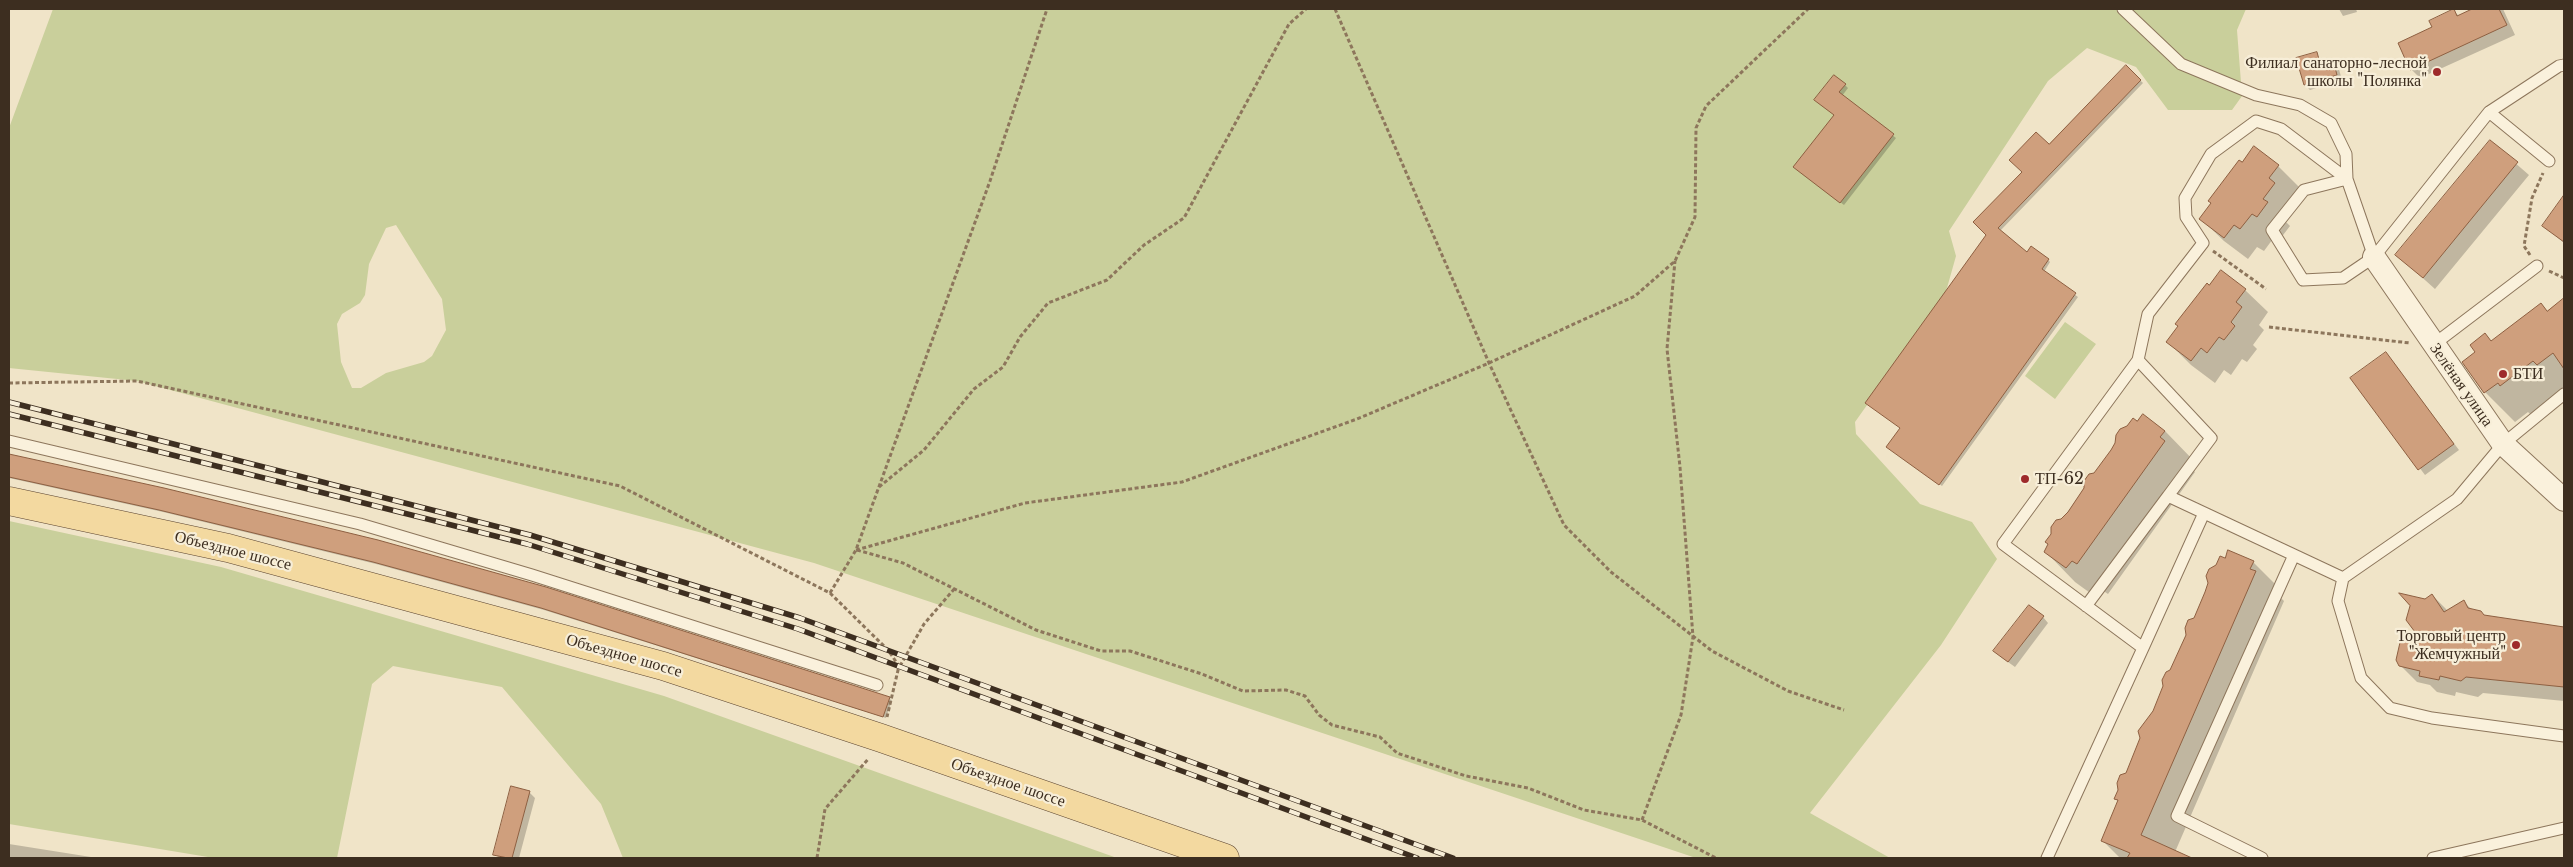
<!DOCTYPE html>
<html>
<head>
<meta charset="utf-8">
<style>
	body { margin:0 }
	#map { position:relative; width:2573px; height:867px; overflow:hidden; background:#f0e4c8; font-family:"Libre Baskerville",serif }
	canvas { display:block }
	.frame { position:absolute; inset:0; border:10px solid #3d2e20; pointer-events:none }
</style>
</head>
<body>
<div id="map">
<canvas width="2573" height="867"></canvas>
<div class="frame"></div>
</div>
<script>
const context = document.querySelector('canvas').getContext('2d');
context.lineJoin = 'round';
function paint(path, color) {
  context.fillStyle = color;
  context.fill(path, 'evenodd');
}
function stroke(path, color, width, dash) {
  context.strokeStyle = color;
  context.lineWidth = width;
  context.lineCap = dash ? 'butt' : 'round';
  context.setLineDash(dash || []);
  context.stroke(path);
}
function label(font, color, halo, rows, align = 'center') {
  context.font = font + ' "Libre Baskerville",serif';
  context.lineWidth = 4.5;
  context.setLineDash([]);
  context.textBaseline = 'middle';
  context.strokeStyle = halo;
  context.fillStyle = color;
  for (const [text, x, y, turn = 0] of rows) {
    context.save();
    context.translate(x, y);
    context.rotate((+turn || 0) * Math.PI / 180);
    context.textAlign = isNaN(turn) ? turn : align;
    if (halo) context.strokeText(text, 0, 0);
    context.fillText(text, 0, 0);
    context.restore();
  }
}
const green = new Path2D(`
	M53,9h2193l-9,21 5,66 -10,14h-64l-32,-43 -49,-19 -39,33 -99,150 7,25 -11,39 -90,127 1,12 64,70 52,18 25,37 -56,86 -131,168 80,45h-194l-882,-295 -677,-182 -128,-13v-240zM396,225l46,74 4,31 -14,26 -8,6 -38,11 -25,15h-9l-11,-26 -4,-38 5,-10 18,-11 5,-8 4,-31 17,-36z
	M2065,322l31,22 -41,55 -30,-23z
	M9,521l212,46 443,129 453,162h-494l-22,-54 -99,-117 -109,-21 -21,18 -35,174h-123l-205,-34z`);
const shadow = new Path2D(`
	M2339,9h17l1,3 -14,4z
	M2475,9h28l12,26 -95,43 -9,-9 23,-41 20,-17 5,5z
	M2316,53l7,11 10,-3 5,5 4,14 -32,10 -5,-5z
	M2126,67l17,16 -143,148 27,22 21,7 2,2 -6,10 34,25 -136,189 -51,-37 97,-215 61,-88z
	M1845,85l3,3 -6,8 54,42 -52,67 -46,-35 37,-55 -19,-15z
	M2491,142l38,33 -94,114 -38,-34z
	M2243,163l35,3 23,23 -4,18 -11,15 4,4 -10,13 -5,-3 -11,15 -7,-4 -9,12 -24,-18 -23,-22z
	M2564,197v46l-21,-18z
	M2210,287l35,3 23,22 -9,13 5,5 -11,15 4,4 -10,13 -5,-3 -11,16 -7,-5 -9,13 -24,-18 -23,-23z
	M2563,300l1,91 -32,25 -4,-4 -13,10 -30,-30 6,-50 50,-38 7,8z
	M2386,353l73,97 -34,25 -73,-97z
	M2165,431l30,31 -5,6 5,4 -87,122 -6,-4 -5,8 -22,-16 -30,-31 16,-30 34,-47z
	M9,455l155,34 728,211 -6,18 -342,-108 -168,-46 -213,-52 -154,-34z
	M2253,562l29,29 -3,5 5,5 -109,251 14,6h-69l-18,-18 17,-38 -3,-4 79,-179z
	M2432,595l16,16 16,-9 8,8 12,6 80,12v73l-81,-8 -5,4 -22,-5 -1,4 -18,-4 -7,-7 -13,-3 -17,-17 17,-32 8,-33z
	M2043,617l5,6 -33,44 -14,-10z
	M529,792l6,6 -16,60h-20l-4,-4z
	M9,844l82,13 4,1h-86z`);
const building = new Path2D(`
	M2454,9l3,7 15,-7h27l8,16 -97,45 -12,-27 34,-16 -3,-6z
	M2317,52l3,11 13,-3 4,15 -33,10 -8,-27z
	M2126,65l15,15 -143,148 29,24 4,-6 18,13 -7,10 34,24 -137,192 -53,-38 14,-19 -35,-25 121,-168 -13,-13 49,-50 -13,-12 27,-28 13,12z
	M1834,75l12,9 -7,8 55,42 -54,69 -47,-36 41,-52 -20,-15z
	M2490,140l28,22 -95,116 -28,-23z
	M2254,146l25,19 -10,13 6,5 -12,16 5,3 -11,15 -5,-3 -12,15 -6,-4 -10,13 -25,-19 12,-16 -3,-2 31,-41 3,2z
	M2564,195v47l-22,-16z
	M2221,270l25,19 -10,13 6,5 -11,15 4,4 -11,14 -5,-3 -12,16 -6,-5 -10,13 -25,-19 12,-16 -3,-2 32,-41 2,2z
	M2564,298v71l-11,-16 -16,12 -4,-4 -33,25 -2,-3 -14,10 -22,-31 13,-10 -5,-7 15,-12 6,8 50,-38 6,8z
	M2386,352l68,92 -36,26 -68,-92z
	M2143,414l22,17 -5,6 5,4 -88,123 -5,-3 -6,7 -22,-16 4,-8 -3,-2 6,-8v-7l5,-7 5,-1 7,-7 16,-24v-7l5,-7 5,-1 17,-23 4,-7 1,-8 4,-6 7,-3 6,-8 4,3z
	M9,454l155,34 214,52 168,47 344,110 -7,20 -342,-109 -168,-46 -214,-52 -150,-33z
	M2228,550l26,11 -4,8 6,2 -115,264 51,23h-65l3,-5 -29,-12 17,-41 -4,-1 4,-9 -1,-7 3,-8 6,-2 14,-35 -2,-7 15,-20 10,-25 -1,-6 4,-8 4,-2 16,-35 -1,-7 3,-8 6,-2 11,-26 3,-9 -2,-7 3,-7 7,-4 4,-9 5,2z
	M2399,593l26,6 7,-5 12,18 20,-12 4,8 13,3 3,4 80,12v60l-98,-10 -5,4 -21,-5 -1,4 -20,-4 1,-5 -21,-5 -3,-6 5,-22 14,-6 -9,-12 4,-14z
	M2029,605l15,11 -36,46 -15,-11z
	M511,786l19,5 -18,67h-4l-15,-3z`);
const path = new Path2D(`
	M1335,9l154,354 75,162 47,47 101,79 76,40 56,19
	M2213,251l53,38
	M2530,255l-6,-9 8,-48 11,-25
	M2549,271l15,7
	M2269,327l141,16
	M9,383l128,-2 483,105 210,107 58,57 11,16 -12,51
	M879,487l45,-37 50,-61 29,-22 17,-30 28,-34 59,-23 37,-35 40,-27 105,-194 17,-15
	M856,550l169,-47 157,-21 175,-63 132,-56 146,-67 40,-35 20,-44 1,-89 10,-22 102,-97
	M857,550l46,13 133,67 65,21h29l72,23 41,17 43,-1 19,6 14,19 13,10 48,12 17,16 69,23 62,12 56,22 58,10 74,38
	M830,593l26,-43 134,-369 57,-172
	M900,666l24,-42 31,-36
	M1642,820l39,-105 12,-78 -13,-170 -13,-118 8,-88
	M817,858l8,-49 44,-51`);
const lane = new Path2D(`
	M2123,9l58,55 75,31 44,10 31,18 15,31 1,25 -43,11 -32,40 31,50 40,-2 31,-21 115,-145 70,-46 5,-1
	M2489,112l60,49
	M2433,345l104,-79
	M2138,360l73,78 -43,58 126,59 -117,261 85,42
	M2564,394l-61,50 -46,55 -114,79 -5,23 23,77 29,30 42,10 132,18
	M9,441l351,83 172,51 345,110
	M2294,555l49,23
	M2086,606l82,-110
	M2143,648l61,-135
	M2047,858l96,-210 -140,-104 135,-184 10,-46 55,-71 -17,-26 -1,-19 26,-44 45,-33 25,8 66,50 27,78
	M2433,858l131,-30`);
const street = new Path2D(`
	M2374,257l129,187 61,56`);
const primary = new Path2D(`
	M9,501l219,47 435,118 218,72 344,120`);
const rail = new Path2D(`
	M9,402l521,133 270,83 653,240
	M9,414l518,130 271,85 619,229`);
const markers = [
	[2437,72,5,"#9e2a2b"],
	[2503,374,5,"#9e2a2b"],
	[2025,479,5,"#9e2a2b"],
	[2516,645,5,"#9e2a2b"]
];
const poiNames = [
	["Филиал санаторно-лесной",2427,63],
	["школы \"Полянка\"",2427,81],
	["БТИ",2513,374,"left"],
	["ТП-62",2035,479,"left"],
	["Торговый центр",2506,636],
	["\"Жемчужный\"",2506,654]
];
const streetNames = [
	["Зелёная улица",2461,385,55],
	["Объездное шоссе",233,551,14],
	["Объездное шоссе",624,656,16],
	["Объездное шоссе",1008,783,19]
];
paint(green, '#c9cf9b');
paint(shadow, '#0003');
paint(building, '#cf9f7d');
stroke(building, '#8d5f41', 1);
stroke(lane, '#8d765c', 13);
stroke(street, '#8d765c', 24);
stroke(primary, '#5b4430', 29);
stroke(path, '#8d765c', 3, [4, 2.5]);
stroke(lane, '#faf1dc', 11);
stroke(street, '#faf1dc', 22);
stroke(primary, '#f3d9a0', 28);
stroke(rail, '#3d2e20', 5.5);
stroke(rail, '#f7eed8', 4, [11]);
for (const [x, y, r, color] of markers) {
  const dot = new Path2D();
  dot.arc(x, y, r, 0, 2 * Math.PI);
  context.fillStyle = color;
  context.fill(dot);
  stroke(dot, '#f7eed8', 2);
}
label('16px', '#3d2e20', '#f7eed8', poiNames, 'right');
label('16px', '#3d2e20', '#f7eed8', streetNames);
</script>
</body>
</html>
